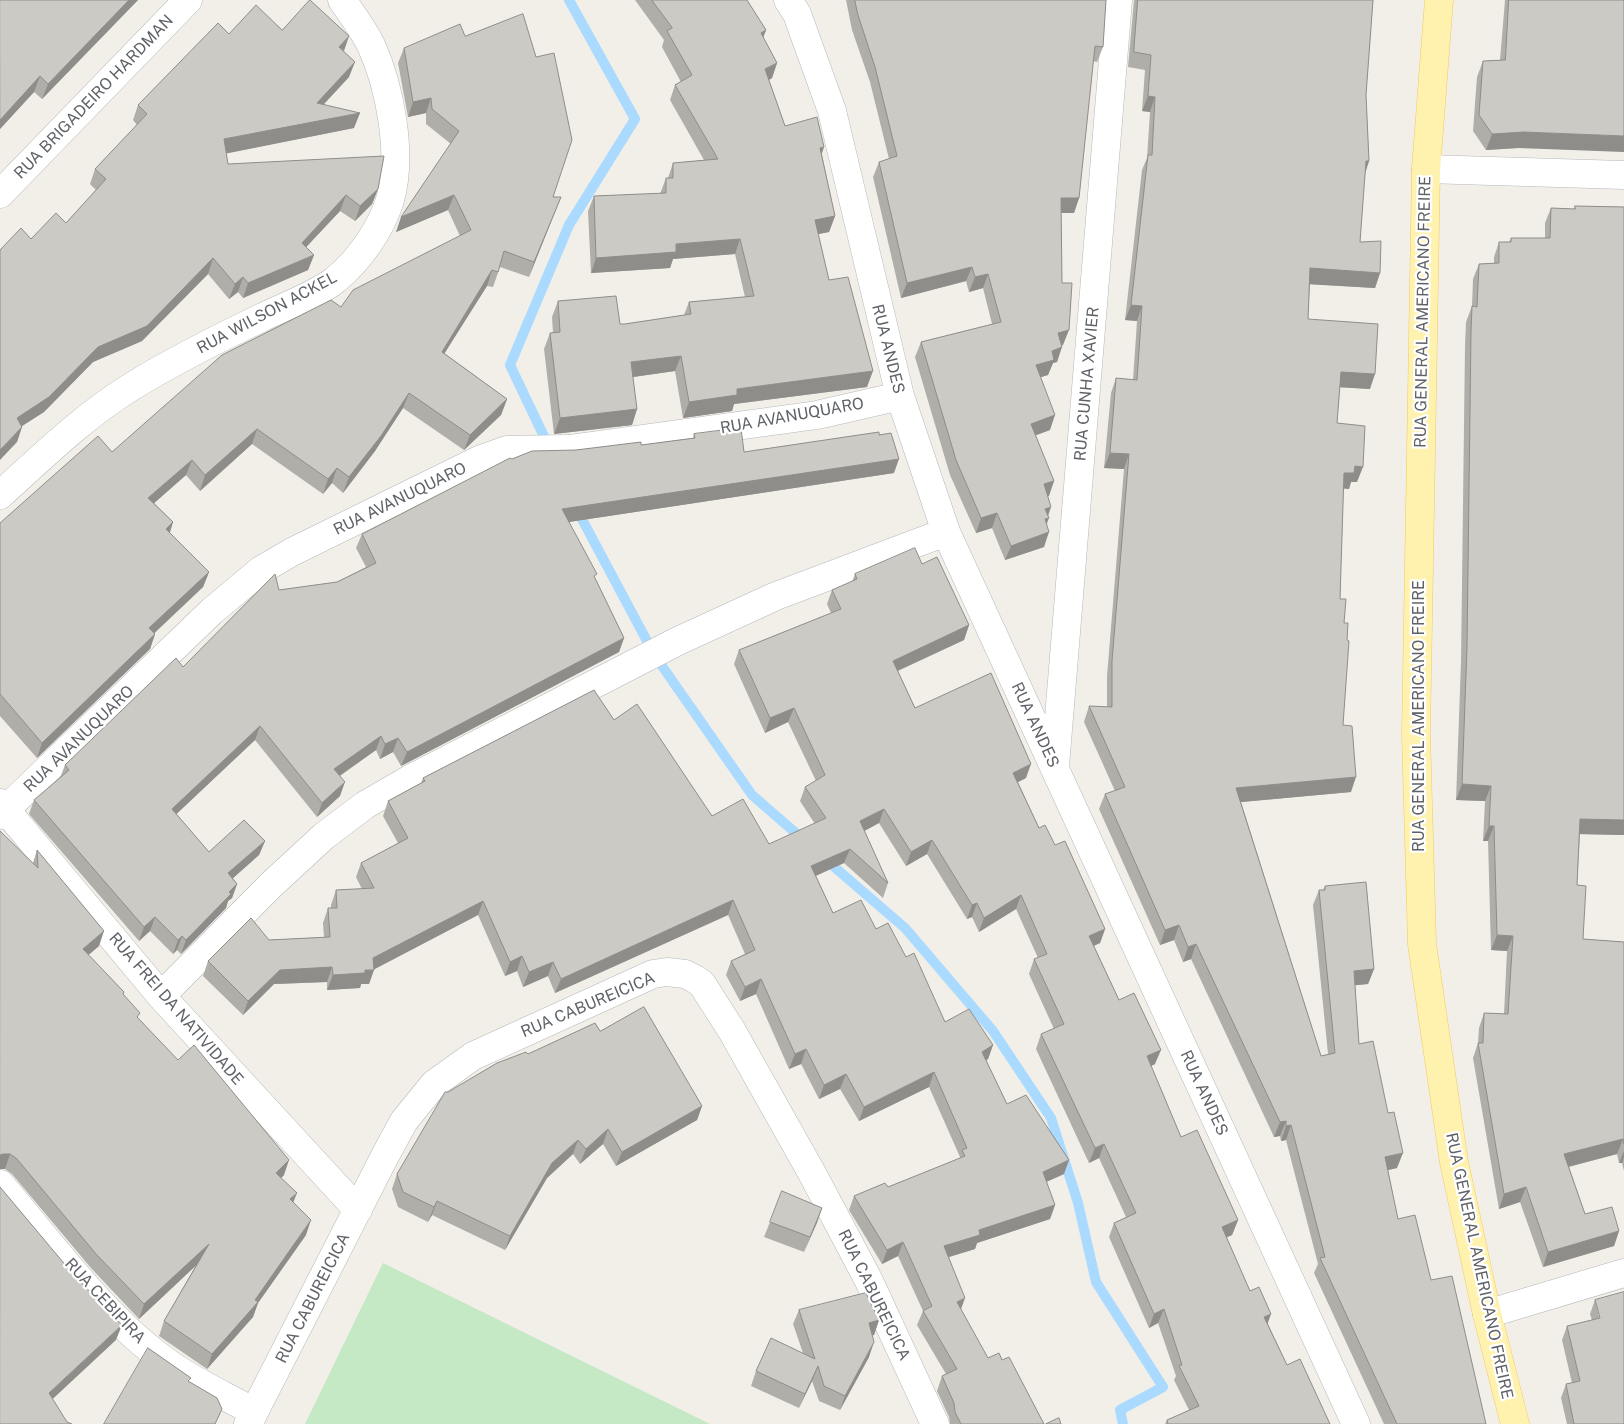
<!DOCTYPE html>
<html>
<head>
<meta charset="utf-8">
<style>
	body { margin:0 }
	canvas { display:block; background:#f1efe8 }
</style>
</head>
<body>
<canvas width="1624" height="1424"></canvas>
<script>
const context = document.querySelector('canvas').getContext('2d');
context.lineJoin = 'round';
function paint(path, color) {
  context.fillStyle = color;
  context.fill(path, 'evenodd');
}
function stroke(path, color, width, dash) {
  context.strokeStyle = color;
  context.lineWidth = width;
  context.lineCap = dash ? 'butt' : 'round';
  context.setLineDash(dash || []);
  context.stroke(path);
}
function label(font, color, halo, rows, align = 'center') {
  context.font = font + ' "Public Sans",sans-serif';
  context.lineWidth = 4.5;
  context.setLineDash([]);
  context.textBaseline = 'middle';
  context.strokeStyle = halo;
  context.fillStyle = color;
  for (const [text, x, y, turn = 0] of rows) {
    context.save();
    context.translate(x, y);
    context.rotate((+turn || 0) * Math.PI / 180);
    context.textAlign = isNaN(turn) ? turn : align;
    if (halo) context.strokeText(text, 0, 0);
    context.fillText(text, 0, 0);
    context.restore();
  }
}
const green = new Path2D(`
	M383,1263l327,161h-405z`);
const stream = new Path2D(`
	M549,447l-39,-82 59,-140 66,-106 -66,-119
	M576,508l79,148 97,139 53,46
	M825,859l80,69 88,103 58,87 27,85 18,79 67,105 -43,23 3,14`);
const minor = new Path2D(`
	M788,0l9,14 35,97 68,285 46,136 410,892
	M1426,169l198,6
	M0,194l188,-194
	M0,495c41,-37 84,-79 131,-108 42,-26 86,-48 130,-69 20,-10 59,-25 74,-38 24,-19 46,-51 55,-80 13,-46 0,-113 -19,-155 -8,-16 -19,-31 -29,-45
	M1055,766l63,-766
	M0,803l161,193 197,214
	M0,815l212,-204 49,-41 31,-18 187,-92 28,-10 62,-1 248,-34 83,-19
	M161,996l110,-111 53,-49 41,-31 45,-26 268,-138 98,-45 170,-64
	M0,1184c52,60 103,133 168,179 26,19 58,33 86,49
	M1487,1314l137,-41
	M248,1424l138,-270 18,-33 30,-37 39,-28 180,-82 14,-2 18,2 10,5 7,5 30,47 81,144 56,106 66,143`);
const major = new Path2D(`
	M1439,0l-13,169 -10,565 6,210 32,218 33,152 28,110`);
const wall = new Path2D(`
	M0,0h138l-96,99 -8,-7 -34,37z
	M635,0h112l19,30 -3,7 14,26 -5,15 -3,2 16,46 37,29 13,61 -6,16 -11,2 11,46 38,107 -133,17 -2,7 -49,7 -8,-47 -42,6 4,32 -5,16 -78,9 -10,-85 6,-16h3l-1,-16 6,-16 62,23h5l59,-9 5,-13 56,-5 -10,-43 -62,5 -3,9 -79,5 -3,-62 6,-15 66,-2 6,-16h2l5,-15 31,-3 -34,-60 5,-15 6,-3 -19,-35 2,-7z
	M846,0h260l-3,47 -6,15 -4,-1 -14,137 -5,15h-13l2,132h-1l-5,17 -4,1 -5,12 -7,2 9,53 -15,5 19,46 -6,15v20l-4,31 -39,13 -13,-32 -16,5 -26,-58 -35,-118 6,-15 71,-18 -9,-36 -14,4 -3,-11 -65,17 -28,-121 6,-15 10,-3 -19,-77 -18,-52z
	M1134,0h239l-7,95 3,66 -4,13 -5,68 20,31 -5,15 -65,-4 -2,35 62,70 -30,-2 -3,36 20,59h-6l-2,7 -6,-1 -3,111 7,41 -4,85 8,67 -110,10 80,254 7,-2 -15,-149 6,-15h4l2,-4 49,83 -6,15 -13,1 4,59 38,124 -9,2 10,49 33,61 55,144h-102l-70,-151 4,-9 -32,-124 -5,1 -1,-5 -6,1 -83,-178 -8,3 -9,-22 -14,5 -61,-136 6,-15 10,-3 -31,-69 5,-16 18,1v-31l17,-207 -20,-1 7,-75 5,-15 17,2 4,-59 -12,-1 17,-150 5,-12 3,-46 -8,-1 3,-41 -17,-3z
	M1505,0h119l-106,148 -32,2 -13,-19 4,-54 6,-16 17,-1z
	M282,30l62,21 5,26 -25,27 30,24 -128,25 2,11 150,25 -6,15 -17,17 -15,-10 -34,36 8,8 -6,15 -65,28 -5,-6 -9,7 -21,-25 -66,67 -49,21 -49,50 -22,14 -5,16 14,-203 35,-16 30,-33 -6,-6 5,-15 42,-44 -4,-5 5,-15 91,-71z
	M465,36l88,161h8l-32,80 -29,-10 -7,20 -6,-1 -43,67 63,46 -6,16 -37,35 -61,-42 -28,43 -32,42 -11,-10 -9,11 -71,-50 -52,47 -14,-16 -32,28 19,19 -3,11 39,39 -6,15 -49,46 1,1 -5,15 -113,109 -37,-42v-193l341,-216 119,-71 -12,-26 -52,22 55,-88 -25,-20v-11l-18,4 -10,-54 6,-15z
	M1575,206l49,1v628l-44,-1 -3,51 6,54 41,3v229l-2,-8h-3l-2,-9 -48,13 16,47 34,17 -5,15 -71,21 -23,-65 -21,7 -26,-151 5,-15 1,-15 5,-15 20,1 3,-63 -16,-1 -3,-109h-5l2,-40 -29,-1 5,-138 4,-316 1,-24 6,-16 1,-27 6,-15 15,-1v-6l5,-15h10l2,-4h34v-15l6,-15 23,1z
	M694,434l50,18 135,-17 15,38 -326,49 56,116 -5,14 -218,114 -8,-14 -13,7 -4,-9 -36,26v20l-23,21 -62,-77 -79,74 33,38 56,-11 -6,14 -26,23 4,6 -5,14 -4,3 -2,7 -45,46 -4,-4 -4,4 -23,-23 -11,10 -110,-127 5,-14 26,-22 5,-13 118,-98 96,-77 58,-8 29,-15 -10,-19 6,-14 150,-75 64,-9 65,-5 52,-7z
	M922,564l47,61 -5,15 -66,31 17,37 111,70 -8,4 21,46 16,17 50,84 -5,14 -6,3 25,54 36,64 -4,2 30,71 57,83 -6,15 -6,2 24,54 18,33 19,41 43,59h-165l2,-4 22,-10 -15,-30 2,-4 -18,-53 -9,5 -40,-91 5,-14 12,-6 -27,-59 -10,5 -53,-114 5,-15 13,-5 -25,-55 5,-15 4,-1 -22,-49 -37,23 -7,-15 -5,2 -40,-65 -21,12 -27,-43 -15,8 24,52 -5,15 -39,-35 -28,13 17,37 43,16 30,28 39,65 48,23 -5,14 -2,1 21,44 57,70 -18,8 9,23 -5,14 -73,24 -2,6 -26,8 12,53 27,48 14,2 42,64h-94l-1,-7 -12,-26 5,-15 4,-2 -29,-49 6,-14 -25,-55 -16,8 -33,-54 5,-14 34,-9 71,-28 1,-2 -31,-70 -70,34 -19,-32 -21,10 -18,-35 -12,5 -33,-75 -16,7 -14,-26 5,-14 14,-7 -17,-39 -173,78 -7,-17 -25,11 -6,-16 -12,5 -27,-61 -104,54 -5,15h-8l-1,4 -33,2v-8l-53,2 -31,31 -40,-39 5,-15 61,-21 55,-3 -1,-14 5,-15h3v-3l5,-15 26,-1 -6,-12 5,-14 37,-20 -15,-27 5,-15 33,-18 2,-5 191,-58 98,96 57,28 46,-20 -15,-23 5,-14 11,-6 -28,-59 -23,11 -31,-69 5,-14 92,-37 -4,-9 5,-14 20,-8 3,-8z
	M37,850l62,96 -11,9 36,37 -1,2 16,25 145,156 -3,3 12,24 13,33 -48,68 -5,14 -46,52 -48,-33 5,-15 32,-56 -57,54 -48,-51 -79,-94 -7,-5 28,-306z
	M600,1031l102,75 -5,14 -81,46 -13,-22 -23,20 -7,-10 -26,24 -42,72 -73,-35 -4,7 -30,-15 -6,-18 5,-15 51,-82 80,-38z
	M822,1208l-18,44 -40,-15 6,-15z
	M1595,1300l29,124h-57l-6,-26 5,-14 6,-1 -10,-43 5,-14 25,-6 -2,-6z
	M799,1310l80,10 -5,15h-2l-3,22 -29,53 -21,-9 -7,-20 -13,27 -48,-22 5,-15 47,-18 -10,-29z`);
const shadedWall = new Path2D(`
	M129,0h9l-96,99 6,-15z
	M766,30l-6,16 1,-13z
	M349,36l-5,15 -5,-4z
	M355,62l-6,15 -38,41 6,-15z
	M777,63l-5,15 -13,7 6,-16z
	M40,76l-6,16 -34,37v-9z
	M1148,96l7,1 -5,15 -8,-1z
	M431,98l-5,15 -18,4 5,-15z
	M360,113l-6,15 -135,27 5,-16z
	M1524,132l100,4v16l-106,-4 -32,2 6,-16z
	M824,147l-5,15 1,-14z
	M1366,161h3l-5,15z
	M378,189l-6,15 -17,17 5,-15z
	M346,195l-6,16 -44,47 6,-15z
	M454,195l-6,15 -52,22 5,-15z
	M561,197l-32,80 5,-15z
	M1061,198h18l-5,15h-19z
	M835,216l-6,16 -20,4 6,-16z
	M740,239l-5,15 -62,5 -3,9 -79,5 5,-15 80,-14z
	M314,255l-6,15 -65,28 5,-15z
	M213,258l-5,16 -66,67 -49,21 -49,50 -33,21 6,-15 81,-71z
	M972,267l-6,14 -65,17 6,-15z
	M1310,268l70,5 -5,15 -70,-4z
	M492,270l-5,16 -51,81 6,-15z
	M988,274l-5,14 -14,4 6,-15z
	M243,277l-5,15 -9,7 6,-15z
	M1131,305l11,1 -5,15 -12,-1z
	M1069,330l-6,15 -11,2 6,-14z
	M1062,347l-5,15 -4,1 -5,12 -17,5 5,-15 16,-14z
	M681,356l-6,15 -49,7 5,-16z
	M873,371l-6,16 -133,17 -2,7 -49,7 6,-16 48,-13z
	M1341,372l34,2 -5,15 -35,-2z
	M409,393l-6,15 -28,43 -32,42 6,-16z
	M507,399l-6,16 -37,35 6,-15z
	M637,409l-5,16 -78,9 6,-16z
	M1055,415l-5,15 -24,9 5,-15z
	M22,427l-5,15 -17,18v-10z
	M257,429l-5,15 -52,47 5,-16z
	M1110,453l19,1 -5,15 -20,-1z
	M899,459l-5,14 -338,51 6,-15z
	M192,460l-6,15 -43,38 5,-15z
	M1355,466l8,1 -6,15h-6l-2,7 -11,-1 6,-15z
	M337,468l-5,15 -9,11 5,-15z
	M1054,481l-5,15 -10,2 5,-14z
	M1051,507l-4,12 2,-1 -6,15 2,-24z
	M997,513l-5,15 -16,5 5,-15z
	M173,522l-5,15 -2,-8z
	M1049,532l-5,15 -39,13 6,-14z
	M209,572l-6,15 -59,56 5,-15z
	M969,625l-5,15 -76,35 5,-14z
	M155,634l-5,15 -113,109 5,-15z
	M624,638l-5,14 -218,114 6,-14z
	M794,708l-6,14 -23,11 5,-15z
	M260,726l-5,14 -88,83 5,-14z
	M381,736l-5,14 -47,33 5,-14z
	M398,738l-5,14 -13,7 5,-15z
	M1031,764l-5,14 -18,9 5,-14z
	M1356,777l-5,15 -120,11 5,-15z
	M345,782l-5,14 -23,21 5,-14z
	M1462,784l29,2 -6,15 -29,-1z
	M884,809l-5,14 -24,13 5,-15z
	M1580,819l44,1v15l-49,-1z
	M1489,826h5l-6,15h-5z
	M932,840l-5,14 -21,12 5,-14z
	M265,841l-6,14 -36,32 5,-14z
	M850,849l-6,14 -38,17 5,-14z
	M237,884l-5,14 -4,3 -2,7 -45,46 5,-14 43,-48z
	M1021,895l-5,14 -37,23 5,-14z
	M733,900l-5,15 -173,78 6,-14z
	M483,901l-5,14 -105,55h1l-5,14h-8l-1,4 -33,2 6,-15 32,-5 8,-12z
	M977,903l-5,14 -5,2 5,-14z
	M155,917l-5,14 -11,10 5,-14z
	M1179,925l-5,15 -14,5 5,-15z
	M1105,929l-5,14 -16,7 5,-14z
	M104,931l-5,15 -21,18 5,-15z
	M1497,935l16,1 -6,15 -16,-1z
	M182,936l-5,14 -4,4 5,-14z
	M1196,944l-5,15 -8,3 5,-15z
	M522,956l-5,15 -12,5 5,-14z
	M553,962l-5,14 -25,11 6,-15z
	M332,967l-5,15 -53,2 -31,31 5,-14 32,-31z
	M1374,969l-6,15 -20,2 6,-15z
	M761,979l-5,15 -16,7 5,-14z
	M993,1045l-5,14 -11,7 5,-14z
	M806,1049l-5,15 -12,5 6,-15z
	M1161,1050l-6,14 -14,7 6,-15z
	M934,1072l-5,15 -70,34 5,-14z
	M846,1074l-6,15 -21,10 5,-14z
	M702,1106l-5,14 -81,46 6,-14z
	M1286,1121l-6,15 -6,1 6,-15z
	M1291,1125l-5,15 -5,1 5,-15z
	M608,1129l-5,15 -23,20 6,-15z
	M1623,1139l-6,15 -58,15 5,-15z
	M578,1140l-5,14 -26,24 -42,72 5,-14 42,-73z
	M1104,1144l-5,14 -10,5 6,-15z
	M1624,1151v6l-2,6h-3z
	M1403,1153l-6,15 -18,4 6,-15z
	M3,1154h7l-5,15h-5v-14z
	M289,1160l-5,15 -13,13 5,-15z
	M1069,1160l-5,14 -27,12 6,-14z
	M1526,1187l-6,15 -21,7 5,-15z
	M297,1193l-6,15 -1,-9z
	M437,1201l-5,14 -4,7 6,-15z
	M1055,1205l-5,14 -73,24 -2,6 -36,11 5,-14 35,-16z
	M822,1208l-5,15 -13,29 6,-15z
	M311,1220l-5,15 -48,68 -5,14 -46,52 5,-15 43,-54z
	M1238,1220l-6,15 -15,7 5,-15z
	M1619,1231l-5,15 -71,21 5,-15z
	M903,1242l-5,14 -16,8 5,-14z
	M209,1244l-6,15 -64,60 5,-15z
	M965,1298l-5,14 -3,-10z
	M1164,1309l-6,14 -9,5 5,-14z
	M1271,1314l-5,14 -2,-11z
	M879,1320l-5,15 -10,3 5,-15z
	M122,1325l-6,15 -73,68 6,-15z
	M874,1342l-5,15 -29,53 5,-14z
	M818,1366l-6,15 -13,27 6,-14z`);
const building = new Path2D(`
	M0,0h129l-81,84 -8,-8 -40,44z
	M310,0l39,36 -10,11 16,15 -38,41 43,10 -136,26 4,25 156,-8 -6,33 -18,17 -14,-11 -44,48 12,12 -66,28 -5,-6 -8,7 -22,-26 -66,68 -49,21 -49,50 -32,21 5,9 -22,23v-200l21,-22 10,11 25,-26 10,10 40,-44 -11,-10 52,-55 -9,-9 80,-82 11,11 27,-29 26,25z
	M652,0h95l19,30 -5,3 16,30 -12,6 20,57 32,-9 7,30 -4,1 15,68 -20,4 14,60 19,-3 25,94 -136,18v6l-48,7 -8,-46 -50,6 6,47 -77,9 -10,-85 10,-1 -2,-31 58,-5 4,28h5l66,-10 -2,-12 65,-6 -14,-57 -64,5v8l-80,6 -2,-62 72,-3v-15h7v-15l45,-4 -43,-74 17,-10 -25,-44 5,-3z
	M855,0h251l-3,47 -8,-1 -16,152h-18l1,85h10l-3,47 -11,3 4,14 -10,4 2,9 -18,5 19,50 -24,9 23,57 -10,3 7,23 -6,2 4,9 -4,1 4,13 -38,14 -14,-33 -16,5 -25,-58 -35,-118 80,-20 -13,-48 -13,3 -3,-10 -65,16 -28,-121 18,-6 -22,-89 -17,-52z
	M1138,0h235l-7,95 3,66h-3l-6,81 21,-1 -1,32 -70,-5 -2,51 70,5 -3,50 -34,-2 -4,51 28,3 -2,41 -8,-1 -1,7h-10l-4,126h6l-2,24h4l-1,17 2,1 -6,84 9,1 4,51 -120,11 85,268 14,-3 -16,-163h6v-4l41,-4 8,87 -20,2 5,73 14,-3 15,72 6,-1 9,41 -18,4 13,62 17,-4 16,65 21,-4 34,148h-89l-77,-166 5,-1 -34,-132 -5,1v-5l-6,1 -84,-178 -8,3 -9,-22 -14,5 -60,-136 20,-7 -36,-81 23,1v-46l17,-207 -19,-1 6,-75 21,2 5,-74 -11,-1 17,-150h4l3,-58 -7,-1 3,-41 -17,-3z
	M1509,0h115v136l-100,-4 -32,2 -13,-19 4,-54 22,-1z
	M523,14l13,43 18,-4 18,87 -19,57h8l-27,65 -30,-11 -6,21 -6,-2 -50,82 65,47 -37,36 -61,-42 -28,43 -32,41 -12,-9 -9,11 -71,-50 -52,46 -13,-15 -44,38 25,24 -7,7 43,43 -60,56 6,6 -113,109 -42,-49v-171l98,-87 14,16 110,-97 109,-55 10,7 12,-17 118,-60 -17,-35 -53,22 58,-86 -27,-22 -1,-11 -18,4 -9,-54 56,-24 5,12z
	M1575,206l49,1v613l-44,-1 -3,66 9,1 -3,53 41,3v202l-1,-5 -59,15 21,60 27,-7 7,24 -71,21 -22,-65 -22,7 -26,-151h5l1,-30 24,1 5,-78 -16,-1 -3,-109h-5l2,-40 -29,-2 5,-137 4,-316 1,-25 5,1 2,-43 20,-1v-21h12v-4h39l1,-30 24,1z
	M741,428l3,24 135,-20v3l12,-2 8,26 -337,50 35,65 -3,2 30,62 -217,114 -9,-14 -13,6 -4,-8 -47,33 11,13 -23,21 -62,-77 -88,83 37,43 35,-32 21,21 -37,32 9,11 -8,8 2,2 -45,46 -4,-4 -4,4 -23,-23 -11,10 -110,-127 35,-30 -4,-5 111,-107 7,9 92,-93 4,16 58,-8 39,-19 -14,-29 148,-76 2,1 20,-8 44,-1 65,-8v3l54,-7 -1,-4z
	M915,548l7,16 15,-7 32,68 -76,36 22,47 76,-35 40,91 -18,9 26,55 6,-3 10,20 10,-4 40,88 -16,7 30,64 15,-7 27,57 -14,6 34,81 16,-7 41,90 -16,7 28,64 9,-4 12,27 -7,3 23,48 13,-6 30,65h-162l-1,-4 32,-14 -20,-40 3,-1 -18,-56 -10,5 -40,-91 22,-10 -32,-69 -9,4 -54,-114 23,-10 -30,-65 13,-5 -26,-59 -37,23 -7,-15 -5,2 -40,-65 -21,12 -27,-43 -24,12 28,62 -38,-34 -39,17 22,47 28,-13 15,29 12,-6 18,34 8,-4 31,69 24,-13 24,36 -11,7 25,52 19,-9 43,65 -26,12 12,33 -76,25 1,5 -36,11 21,52 -8,4 31,56 11,-5 3,7 7,-3 35,67h-83l-6,-12 -1,-9 -12,-27 15,-7 -34,-58 9,-5 -29,-64 -16,8 -33,-54 31,-13 3,4 77,-31 -3,-6 5,-2 -33,-76 -70,35 -18,-33 -22,11 -18,-36 -11,5 -34,-75 -16,8 -14,-26 24,-11 -22,-50 -172,79 -8,-17 -24,10 -7,-16 -12,6 -27,-61 -110,57 1,12h-9v3l-32,2 -1,-8 -52,3 -32,31 -40,-40 43,-43 18,22 61,-3 -2,-29h9l-1,-18 38,-2 -13,-25 47,-25 -20,-37 37,-20 -2,-3 171,-88 20,30 23,-16 75,112 31,-17 26,45 57,-26 -21,-31 20,-12 -31,-67 -24,10 -31,-68 102,-41 -9,-19 25,-11 -2,-5z
	M0,831l38,37 -1,-18 67,81 -21,18 41,43 -1,2 17,19 -3,4 41,43 16,-15 95,115 -13,13 21,20 -7,6 21,21 -56,80 3,2 -46,52 -48,-33 45,-77 -65,60 -48,-50 -79,-95 -7,-5h-7l-3,1z
	M644,1007l58,99 -80,46 -14,-23 -22,20 -8,-9 -26,23 -42,73 -73,-35 -3,6 -31,-15 -6,-18 48,-82h3l49,-29 29,-11 2,2 67,-31 5,8z
	M0,1187l73,87 49,51 -73,68 18,29 5,2h-72z
	M782,1191l40,17 -12,29 -40,-15z
	M1624,1292v132h-50l-8,-40 14,-3 -13,-55 33,-8 -5,-18z
	M866,1293l13,27 -10,3 5,19 -29,54 -21,-10 -6,-20 -13,28 -49,-23 15,-33 44,21 -16,-49z
	M148,1348l43,30 -3,3 29,17 5,11 -7,15h-111z
	M1059,1418l2,6h-15z`);
const streetNames = [
	["RUA BRIGADEIRO HARDMAN",94,97,-46],
	["RUA GENERAL AMERICANO FREIRE",1423,312,-89],
	["RUA WILSON ACKEL",267,313,-28],
	["RUA ANDES",888,349,76],
	["RUA CUNHA XAVIER",1087,384,-85],
	["RUA AVANUQUARO",792,416,-10],
	["RUA AVANUQUARO",400,499,-26],
	["RUA GENERAL AMERICANO FREIRE",1419,716,-90],
	["RUA ANDES",1035,725,65],
	["RUA AVANUQUARO",79,739,-44],
	["RUA CABUREICICA",588,1005,-23],
	["RUA FREI DA NATIVIDADE",176,1009,49],
	["RUA ANDES",1204,1093,65],
	["RUA GENERAL AMERICANO FREIRE",1479,1266,78],
	["RUA CABUREICICA",874,1295,64],
	["RUA CABUREICICA",313,1298,-63],
	["RUA CEBIPIRA",105,1301,47]
];
paint(green, '#c5e8c5');
stroke(stream, '#aadaff', 10);
stroke(minor, '#b5b8bc', 29);
stroke(major, '#f2c960', 29);
stroke(minor, '#fff', 28);
stroke(major, '#fff2af', 28);
paint(wall, '#afaea9');
paint(shadedWall, '#8f8d8a');
paint(building, '#cccac5');
stroke(building, '#8f8d8a', 1);
label('16px', '#5f6368', '#fff', streetNames);
</script>
</body>
</html>
